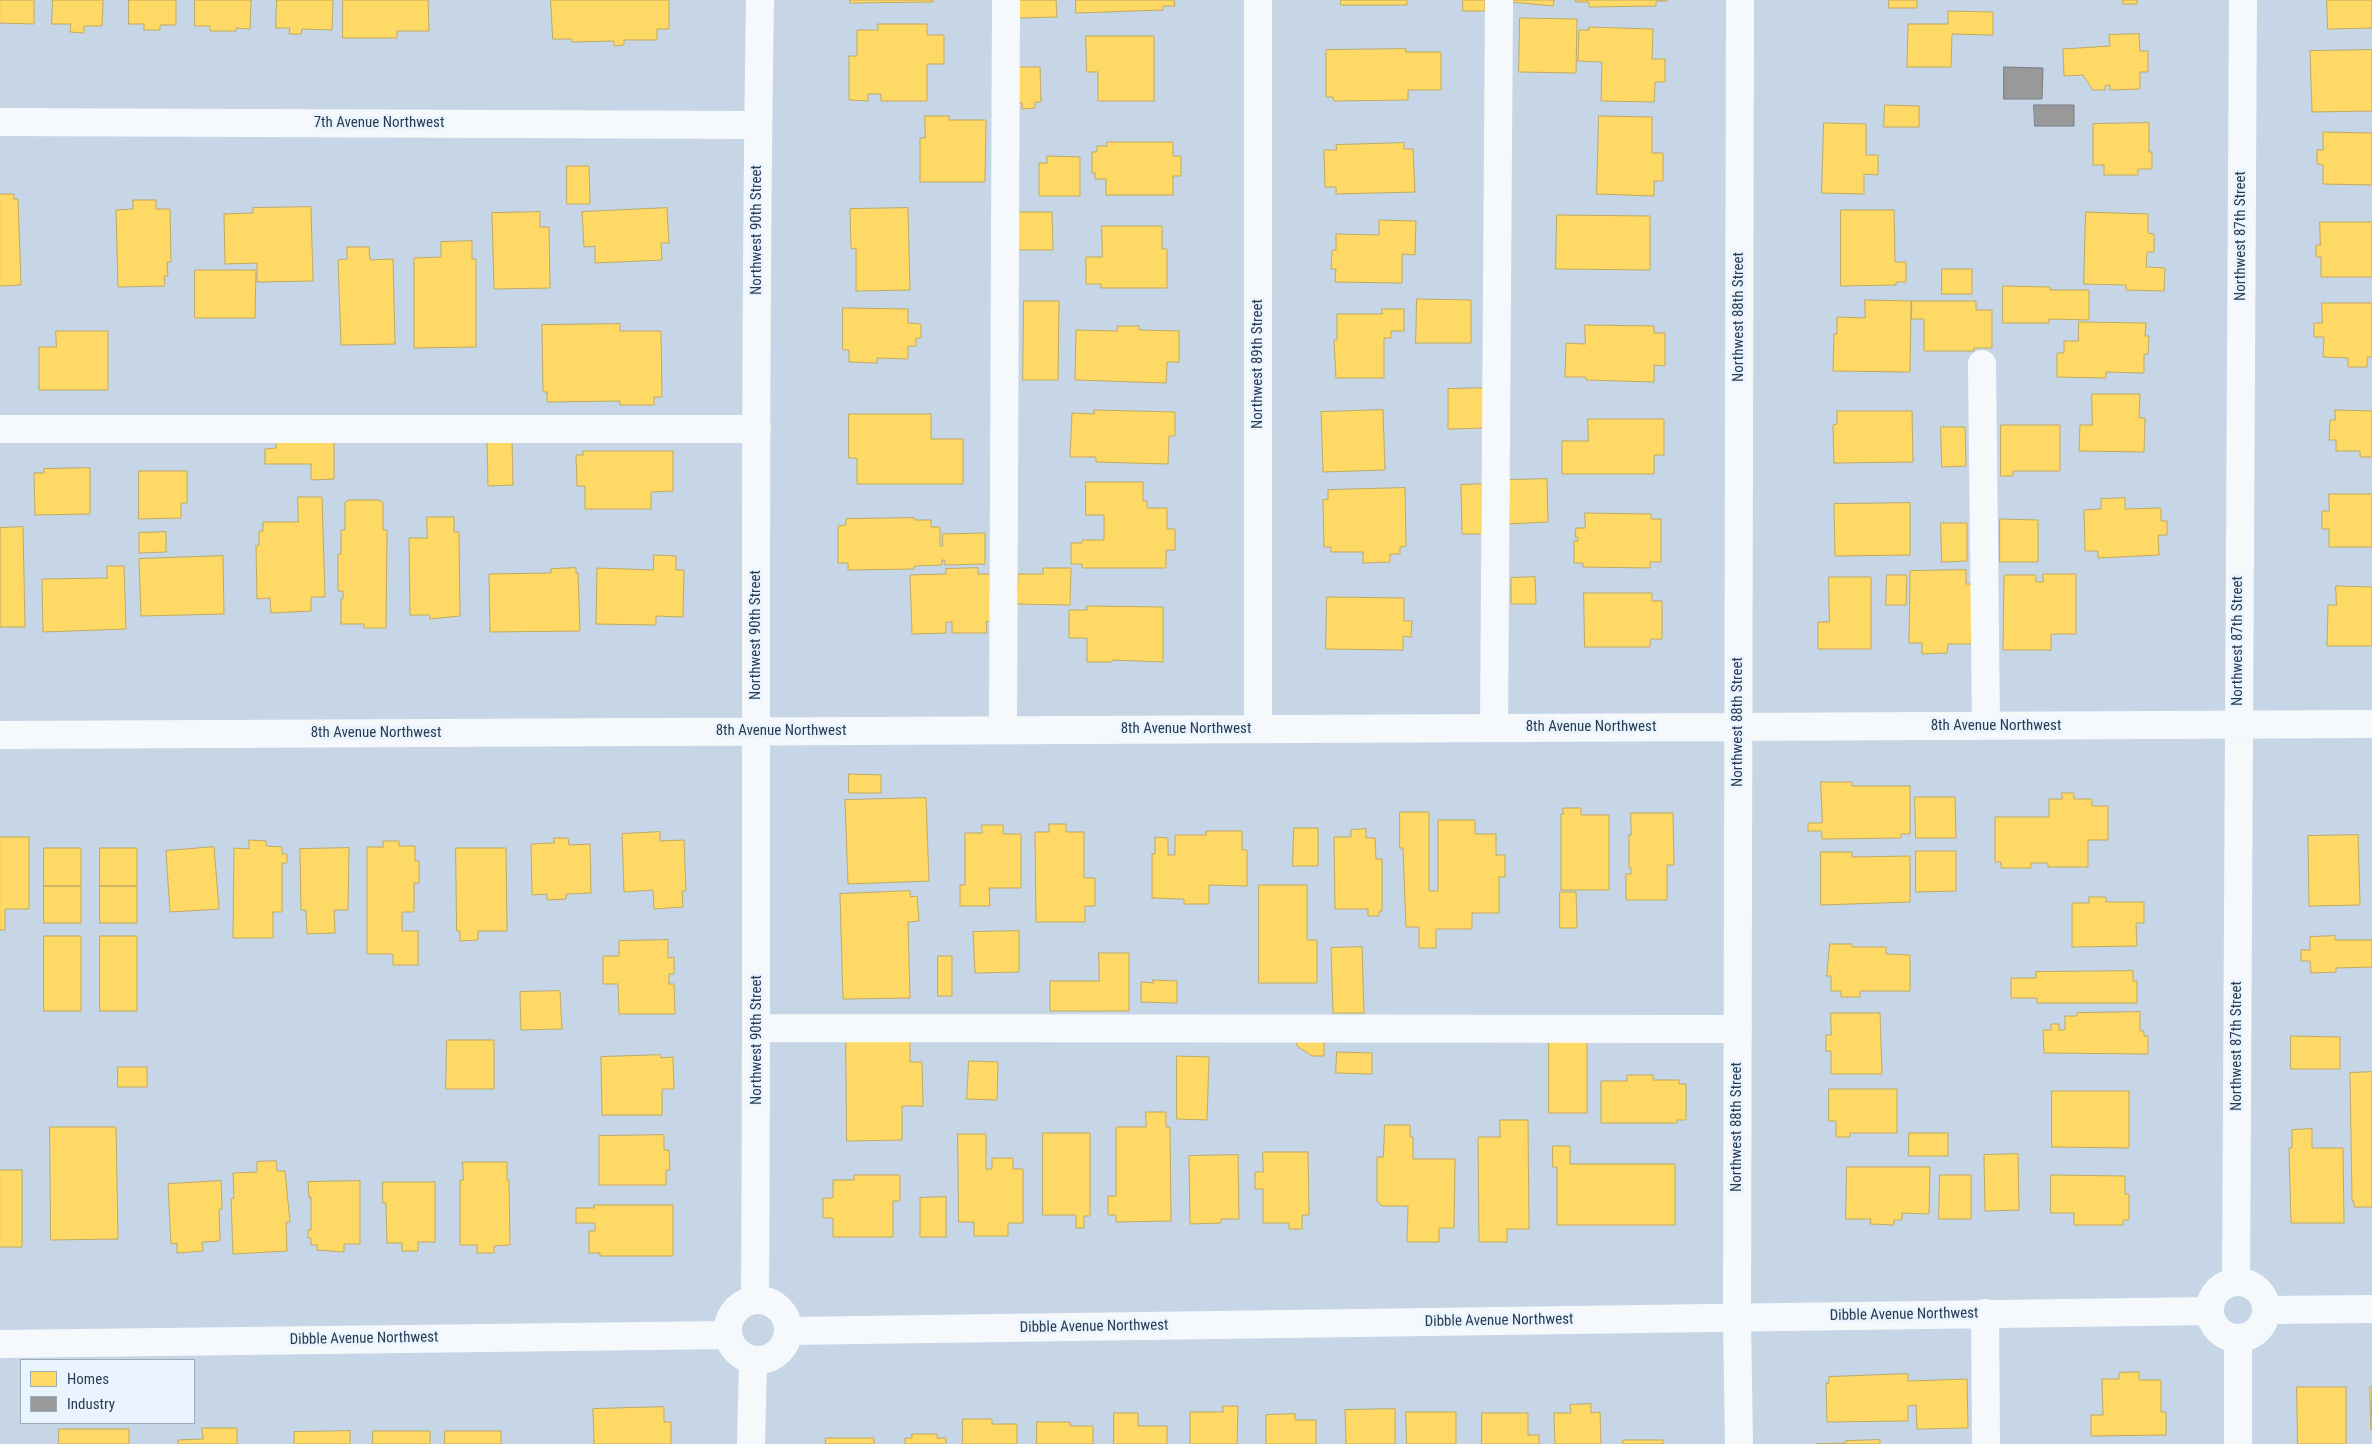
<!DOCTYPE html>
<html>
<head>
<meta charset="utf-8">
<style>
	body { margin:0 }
	#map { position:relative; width:2372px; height:1444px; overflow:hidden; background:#c6d6e7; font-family:"Roboto Condensed",sans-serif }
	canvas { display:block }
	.legend { position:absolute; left:20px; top:1359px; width:175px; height:65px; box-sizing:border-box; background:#eaf4ff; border:1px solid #9dabba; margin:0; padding:6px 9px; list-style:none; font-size:15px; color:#293d52 }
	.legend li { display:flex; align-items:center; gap:10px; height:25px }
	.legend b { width:25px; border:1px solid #9dabba }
</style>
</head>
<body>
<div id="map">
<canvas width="2372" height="1444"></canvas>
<ul class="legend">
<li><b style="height:14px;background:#ffd966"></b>Homes</li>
<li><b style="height:14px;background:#999"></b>Industry</li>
</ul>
</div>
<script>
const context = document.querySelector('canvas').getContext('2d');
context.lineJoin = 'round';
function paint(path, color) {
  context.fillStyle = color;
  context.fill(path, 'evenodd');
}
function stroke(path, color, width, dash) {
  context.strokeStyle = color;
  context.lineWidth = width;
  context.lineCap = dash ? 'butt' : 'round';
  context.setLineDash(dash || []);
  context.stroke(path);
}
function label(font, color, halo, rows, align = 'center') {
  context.font = font + ' "Roboto Condensed",sans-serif';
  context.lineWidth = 5;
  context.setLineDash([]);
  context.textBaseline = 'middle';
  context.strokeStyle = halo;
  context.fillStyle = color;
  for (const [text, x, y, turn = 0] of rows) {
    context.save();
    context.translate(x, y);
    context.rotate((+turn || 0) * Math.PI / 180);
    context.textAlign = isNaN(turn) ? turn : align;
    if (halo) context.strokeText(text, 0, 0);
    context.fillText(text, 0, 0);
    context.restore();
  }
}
const homes = new Path2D(`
	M0,0h34v24l-34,-1z
	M53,0h50l-1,26h-18v7l-14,-1 1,-8h-19z
	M129,0h47v25h-16v5h-16v-6h-15z
	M195,0h56l-1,29 -14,-1v3h-26v-5h-15z
	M277,0h56l-1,30 -30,-1 -1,5h-12l1,-6h-14z
	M343,0h85l1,31h-32v7h-54z
	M551,0h118v29h-12v11h-33v5l-10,1v-5l-42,1v-3h-19z
	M850,0h83v2l-83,1z
	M1018,0h38l1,17 -38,1z
	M1076,0h98l1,6h-12v4l-87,3z
	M1341,0h66v5h-66z
	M1463,0h22v11h-22z
	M1512,0h42l-1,6 -42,-4z
	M1576,0h91v1h-11v5l-67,1v-5h-13z
	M1889,0h28v8h-28z
	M2123,0h14v4h-14z
	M2327,0h45v28l-44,1z
	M1948,11l45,1v23l-41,-1 -1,33h-44l1,-43h40z
	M1520,18l57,1 -1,54 -57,-1z
	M878,24h49v11h17v29h-17v37h-46v-7h-13v7l-19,-1v-44h8v-26h21z
	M1589,27l64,2 -1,30h13v23h-10l-1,20 -53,-1 1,-39 -24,-1 1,-31h10z
	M2139,34l1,17h8v21h-8v17l-30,1v-5l-5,1v4h-12l-10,-15 -19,1 -1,-27 47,-3 -1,-11z
	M1086,36h68v65h-56v-29h-11z
	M1406,49v3h35v38h-33v10l-74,1 -1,-4h-7v-47z
	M2372,50v61l-60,1 -2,-61z
	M1016,67h24l1,35h-6v6l-13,1v-6h-5z
	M1885,105l34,1v21h-35z
	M925,116h24v4h37l-1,62h-65v-44h5z
	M1599,116l53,1v36h11v28h-9v15l-57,-2z
	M1824,123l42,1v31h12v20l-14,-1v20l-42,-1z
	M2149,123v29h3v17h-14v6h-34v-10h-11v-41z
	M2323,132l49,1v52l-49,-1v-19l-6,-1v-14h6z
	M1107,142h66v14h8v20h-8v19h-67v-16h-11v-6h-3v-21h5v-6h10z
	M1404,143v6h9l2,43 -79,2v-7h-11l-1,-37h13l-1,-5z
	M1047,156l33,1v39h-41v-33h8z
	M567,166h22l1,38h-23z
	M0,194h14v5h4l3,86 -21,1z
	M133,200h23v9h14l1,53h-4l1,14h-4l1,10 -47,1 -2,-77 17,-1z
	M311,207l2,74 -56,1v-19l-32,1 -1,-50 29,-1v-5z
	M667,208l2,35h-8l1,17 -67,3v-17l-11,1 -2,-35z
	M908,208l2,82 -54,1v-43l-5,1 -1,-40z
	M1841,210h53l1,52h11v20h-10v3l-55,1z
	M540,212v15h9l1,61 -56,1 -2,-76z
	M1017,212h35l1,38h-36z
	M2086,212l62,2v19l6,1v18h-7l-1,15 19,1 -1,23 -38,-1v-5l-42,-1z
	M1557,215l93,1v54l-94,-1z
	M1379,220l37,1 -1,34 -13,-1v29l-67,-1 1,-13h-5l1,-19h4v-16l43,1z
	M2320,222h52v55h-51v-20h-5v-12h4z
	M1102,226h60v23h5v39h-66v-4h-15v-27h16z
	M472,241v18h4v88l-62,1v-90l27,-1v-15z
	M347,247h22l1,13 23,-1 2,85 -54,1 -3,-85 9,-1z
	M1942,269h30v25h-30z
	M195,270h61l-1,48h-60z
	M2003,286l47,1v3h39v30l-40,-1v4h-46z
	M1417,299l54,1v43h-55z
	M1865,300l46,1 -1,71 -77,-1 1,-37h3v-17l28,1z
	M1024,301h35l-1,79h-35z
	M1912,301h64v9h16v38h-18v3h-50v-32h-12z
	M2322,303h50v54h-5v10h-19v-9l-25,-1 1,-20h-10v-14h8z
	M843,308l65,1v14l13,1v14h-5v8h-8v13l-31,-1v5l-28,-1v-12h-6z
	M1382,309h22v22h-13v7h-7v40h-48l-2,-38h3v-26h45z
	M2079,322l67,1 -1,13h4l-1,18h-4v19l-38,-1v6l-49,-1v-24h7v-12h14z
	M620,324v7h41l1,66h-8v8h-34v-4l-73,1v-10h-4l-1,-67z
	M1585,325l69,1v7h11v33l-11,-1v17l-68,-2v-3h-21l1,-34 19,1z
	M1118,326h21v4l40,1v31h-12l-1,21 -91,-3 1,-50 41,1z
	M56,331h52v59h-69v-43h17z
	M1487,388l1,40 -40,1v-40z
	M2092,394h48l-1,24h6l-1,34 -65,-1 1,-26h12z
	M1094,410l81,2v24h-6l-1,28 -72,-2v-5h-26l2,-44 22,1z
	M1383,410l2,60 -62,2 -2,-60z
	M2335,410l37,1v46h-12v-6h-24v-11h-7l1,-20h5z
	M1837,411h75l1,51 -79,1 -1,-38 4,-1z
	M849,414h82v25h32v45h-106v-26h-8z
	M1588,419h76v36h-10v19h-92v-33h26z
	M2001,425h59v46h-47v5h-12z
	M1941,427h24l1,39 -24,1z
	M512,440l1,45 -25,1 -1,-45z
	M276,441h58v38l-23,1v-16h-46v-15l11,-1z
	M583,451h90v40l-22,1v17h-66v-23h-8l-1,-31h7z
	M90,468v46l-55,1 -1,-42h10v-4z
	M139,471h48v32h-6v15l-42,1z
	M1547,479l1,43 -41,2 -2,-44z
	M1086,482h57v19h4v7h20v21h8v21h-9v18h-84v-4h-11v-21h11v-3h22v-25h-18z
	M1482,484v50h-20l-1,-49z
	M1405,488l1,58 -6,1v7h-10v8l-27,1v-11h-32v-5h-7l-1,-47 5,-1v-9z
	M2329,494h43v53h-43v-18h-7v-18h7z
	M298,497h24l3,100h-14v14l-40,2 -1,-15 -13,1 -1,-53 3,-1v-14h4v-9h35z
	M2125,498v11l36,-1v13h6v14h-9l1,20 -61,3v-7h-13l-1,-41 17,-1v-10z
	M349,500h30l4,3v27h4l-1,98h-22v-4h-23v-25h2v-8h-5v-37h3v-24h4v-27z
	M1910,503v52l-75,1 -1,-52z
	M1585,513l66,1v5h10v43h-11v6l-67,-1v-4h-9v-22h4v-4h-3l1,-9h9z
	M427,517h27v15h5l1,84 -30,3v-4h-20l-1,-77h18z
	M914,518v2h17v7h9v19h3l-1,-12 43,-1v31l-40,1v-5h-3v5l-28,1v3l-66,1v-7h-10v-37l8,-1v-6z
	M2000,519l38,1v42h-38z
	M1941,523h26v38l-25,1z
	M23,527l2,100h-25v-99z
	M166,532v20l-27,1v-20z
	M654,555l22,1v14h8l-1,47 -27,-1v9l-60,-1 1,-56 56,2z
	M223,556l1,58 -83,2 -2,-57z
	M107,566h17l2,63 -83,3 -1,-53 65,-1z
	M576,568v5h2l2,58 -90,1 -1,-58 62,-1v-4z
	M978,568v6h15l1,47 -8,1 1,11h-35v-11h-6v11l-34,1 -2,-59 36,-1v-5z
	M1043,568h28l-1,37 -53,-1 1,-30h25z
	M1966,570v14h8l-3,60h-23l-1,9 -25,1v-11h-13l1,-72z
	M2043,574h33v60h-25v16h-48l1,-75h32v7h7z
	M1887,575h20l-1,30h-20z
	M1535,577l1,27h-25v-26z
	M1829,577h42v72h-53v-27h11z
	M2336,586l36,1v59h-45l1,-41h8z
	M1584,593h68v8h10v38h-12v8h-65z
	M1327,597l77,1v23h8l-1,16 -8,-1v14l-77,-1z
	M1087,606l76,1v55l-51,-2v2h-25v-24h-18v-28h18z
	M849,774l32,1v18h-32z
	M1821,782h31v4h58v48h-9v4l-79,1v-8h-14v-8h14z
	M2062,793h12v6h18v7h16v34h-20v27h-40v-4h-17v5h-30v-6h-6v-45h54v-18h13z
	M1915,797h40l1,41h-40z
	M926,798l3,83 -81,3 -3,-84z
	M1563,808h18v7h28v75h-48v-76h2z
	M1400,812h29v79h9v-71h37v14h21v21h9v22h-6v36h-27v16h-36v19h-17v-21h-13l-3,-79h-3z
	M1631,813h42l1,52h-7v35h-41v-26h5v-6h-2v-33h2z
	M1049,824h17v8h18v46h11v28h-10v16h-49l-1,-90h14z
	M982,825h21v9h18v54h-32l1,18h-30v-21h5v-52h17z
	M1294,828h24v38h-25z
	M1366,829v9h9l1,21h6v52h-3v5h-11v-7h-33l-1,-72h17v-7z
	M1206,831h36v19h5v36l-38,-1v19h-25v-5l-32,-1v-44h3v-17l13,1v17h7v-20h31z
	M660,832v9l24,-1 2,51h-4l1,16 -29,2 -1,-19 -29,2 -2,-58z
	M2358,835l2,70 -51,1 -1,-70z
	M0,837h29v72h-24v21h-5z
	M554,838h14l1,7 21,-1 1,49 -25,1v5l-19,1v-6l-15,1 -1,-51 23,-1z
	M249,840l17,1v5l16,1v7h5v9h-5v49h-9v26h-40l1,-90 15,1z
	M383,841h16v5h16v15h4v22h-5v29h-12v19h16v34h-25v-11h-26v-107h16z
	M214,847l5,62 -49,3 -4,-61z
	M44,848h37v38h-37z
	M100,848h37v38h-37z
	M349,848l-1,62h-14l1,23 -28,1 -1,-24h-5l-1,-61z
	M456,848h50l1,83h-29v9l-18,1v-10h-3z
	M1916,851h40v40l-40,1z
	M1821,852h31v5l58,-1v46l-89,3z
	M1259,885h48v55h10v43h-58z
	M44,886h37v37h-37z
	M100,886h37v37h-37z
	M910,891v6l7,-1 2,25 -11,1 2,76 -67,1 -3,-105z
	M1560,892h16l1,36h-17z
	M2089,897h17v5h38v21h-8l1,23 -65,1v-44h17z
	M1019,931v41l-44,1 -2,-41z
	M44,936h37v75h-37z
	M100,936h37v75h-37z
	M2335,936v4h37v27l-36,1v4l-25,1 -1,-12h-9v-11h9v-13z
	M668,940v18l6,-1v17h-5v10h5l1,30h-56l-1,-30h-15v-28h16v-15z
	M1830,944h22v3h34v7l24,1v36h-50v6h-19v-6h-10v-15h-4z
	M1362,947l2,66h-31l-2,-65z
	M1099,953h30v58h-79v-30h49z
	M938,956h14v40h-14z
	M2133,971v10h4v22h-100v-5h-26v-20h25v-6z
	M1153,980l24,1v22l-36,-1v-20l12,1z
	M560,991l2,38 -41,1 -1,-38z
	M2140,1012v19h4v5h4v18l-104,-1 -1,-23h8v-6h8v6h6v-14h12v-3z
	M1831,1013h49l2,61h-51v-23h-5v-16h5z
	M1297,1031h27v25h-12l-15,-10z
	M2291,1036l49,1v32h-49z
	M447,1040h47v49h-48z
	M846,1040h64v22h12l1,44h-21v34l-55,1z
	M1549,1040h38v73h-38z
	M1337,1052l35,1v21l-36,-1z
	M660,1055l1,3 12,-1 1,32h-12v26h-60l-1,-58z
	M1177,1056l32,1 -2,63 -30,-1z
	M969,1061l29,1 -1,38 -30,-1z
	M118,1067h29v20h-29z
	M2372,1072v135h-18v-6h-2l-2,-128z
	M1627,1075h26v5h26v4h7v36h-9v3h-76v-42h26z
	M1829,1089h68v44h-47v4h-14v-16h-7z
	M2052,1091h77v57l-77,-1z
	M1146,1112h20v15h4l1,94 -55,1v-7h-8v-19h8v-69h30z
	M1500,1120h28l1,109h-22v13h-28l-1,-105h22z
	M1385,1125h25v12h3v22h42l-1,69h-15v14h-32l1,-36h-26l-5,-5v-44h6z
	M50,1127h66l2,112 -67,1z
	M2312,1129v19h31l1,75h-53l-2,-75h3v-18z
	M1043,1133h47v83h-6v12h-8v-13h-33z
	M1909,1133h39v23h-39z
	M958,1134h28v35h6v-11h21v11h10v54h-15v13h-34v-14h-15z
	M664,1135v15h5l1,20h-4v15h-67v-49z
	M1553,1146h17v18h105v61h-118v-58h-4z
	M1263,1152h45l1,63h-7v14h-13v-6h-26v-34h-8v-17h8z
	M2018,1154l1,56 -34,1 -1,-56z
	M1238,1155l1,64h-18v4l-31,1 -1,-68z
	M276,1161l1,10h8l5,51h-4l1,29 -54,3 -2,-55 3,-1 -1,-25 24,-1v-10z
	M463,1162h44v18h2l1,65 -16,1v7h-17v-8h-17v-65h3z
	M1847,1167h83l-1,47 -27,-1v7h-8v5l-24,-1 1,-5h-25z
	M0,1170h22v77h-22z
	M854,1175h46v26h-7v36h-60v-19h-10v-20h10v-18h21z
	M1940,1175h31v44h-32z
	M2051,1175l74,1v18h4v26h-6v5h-49v-12h-23z
	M221,1181l1,28h-3l1,32 -18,1 1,9 -26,2v-10l-6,1 -3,-60z
	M360,1181v63h-16v8l-27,-2v-5h-6v-7h-3v-8h3v-33l-2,1 -1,-16z
	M383,1182h52v60h-17v9h-16v-8h-15l-1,-40h-3z
	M946,1197v40h-26v-39z
	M594,1205h79v51h-73v-3h-11v-22h6v-8h-19v-15h18z
	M2139,1372v8h22v32h5v23l-75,1v-21h12l-1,-36h17v-6z
	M1908,1374v7l59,-2 1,49 -51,1 -1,-24 -8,1v15l-81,1 -1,-39h3v-6z
	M2297,1387h49v57h-48z
	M2370,1387h2l-1,43z
	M1591,1404v9l9,-1 1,32h-46l-1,-31h17l-1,-8z
	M1223,1406h15l-1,38h-47v-32h33z
	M664,1407v15h7v22h-77l-1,-35z
	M1395,1409v35h-49l-1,-34z
	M1406,1412h50v32h-49z
	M1114,1413h24v13h29v18h-53z
	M1482,1413h46v22h11v9h-57z
	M1295,1414v6h21v24h-50v-29z
	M963,1419h29v5h25v20h-54z
	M1037,1422h33v4h23v18h-56z
	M202,1428h35v16h-59v-4l25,-1z
	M59,1429h70v15h-70z
	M350,1431v13h-56v-12z
	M373,1431h57v13h-57z
	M445,1431h56v13h-56z
	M912,1434h25v4h9v6h-41v-6h7z
	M826,1438h48v6h-48z
	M1623,1440h40v4h-40z
	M1880,1440v4h-64l30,-1v-2z`);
const industry = new Path2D(`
	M2004,67l39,1 -1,31h-38z
	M2034,105h40v21h-39z`);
const minor = new Path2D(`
	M1258,0v729
	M0,122l758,3
	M1982,364l4,362
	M0,429h757
	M1494,728l5,-728
	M1003,730l3,-730
	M0,735l2372,-11
	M757,1028l981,1
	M2210 1310a28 28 0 1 1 56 0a28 28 0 1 1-56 0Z
	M2236,1282l7,-1282
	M728 1330a30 30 0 1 1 60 0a30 30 0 1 1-60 0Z
	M755,1300c3,-433 -2,-867 5,-1300
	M2267,1310l105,-1
	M1985,1313l1,131
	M788,1331l1422,-20
	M2238,1338v106
	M0,1344l728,-9
	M751,1444l2,-83
	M1739,1444l-2,-126 3,-1318`);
const streetNames = [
	["7th Avenue Northwest",379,123],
	["Northwest 90th Street",757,230,-90],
	["Northwest 87th Street",2241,236,-90],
	["Northwest 88th Street",1739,317,-90],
	["Northwest 89th Street",1258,364,-90],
	["Northwest 90th Street",756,635,-90],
	["Northwest 87th Street",2238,641,-90],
	["Northwest 88th Street",1738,722,-90],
	["8th Avenue Northwest",1996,726],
	["8th Avenue Northwest",1591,727],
	["8th Avenue Northwest",1186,729],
	["8th Avenue Northwest",781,731],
	["8th Avenue Northwest",376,733],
	["Northwest 90th Street",757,1040,-90],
	["Northwest 87th Street",2237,1046,-90],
	["Northwest 88th Street",1737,1127,-90],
	["Dibble Avenue Northwest",1904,1315,-1],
	["Dibble Avenue Northwest",1499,1321,-1],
	["Dibble Avenue Northwest",1094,1327,-1],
	["Dibble Avenue Northwest",364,1339,-1]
];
paint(homes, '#ffd966');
stroke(homes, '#bfaa60', 1);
paint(industry, '#999');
stroke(industry, '#777d84', 1);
stroke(minor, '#f6f9fb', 28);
label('15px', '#293d52', '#eaf4ff', streetNames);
</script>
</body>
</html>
